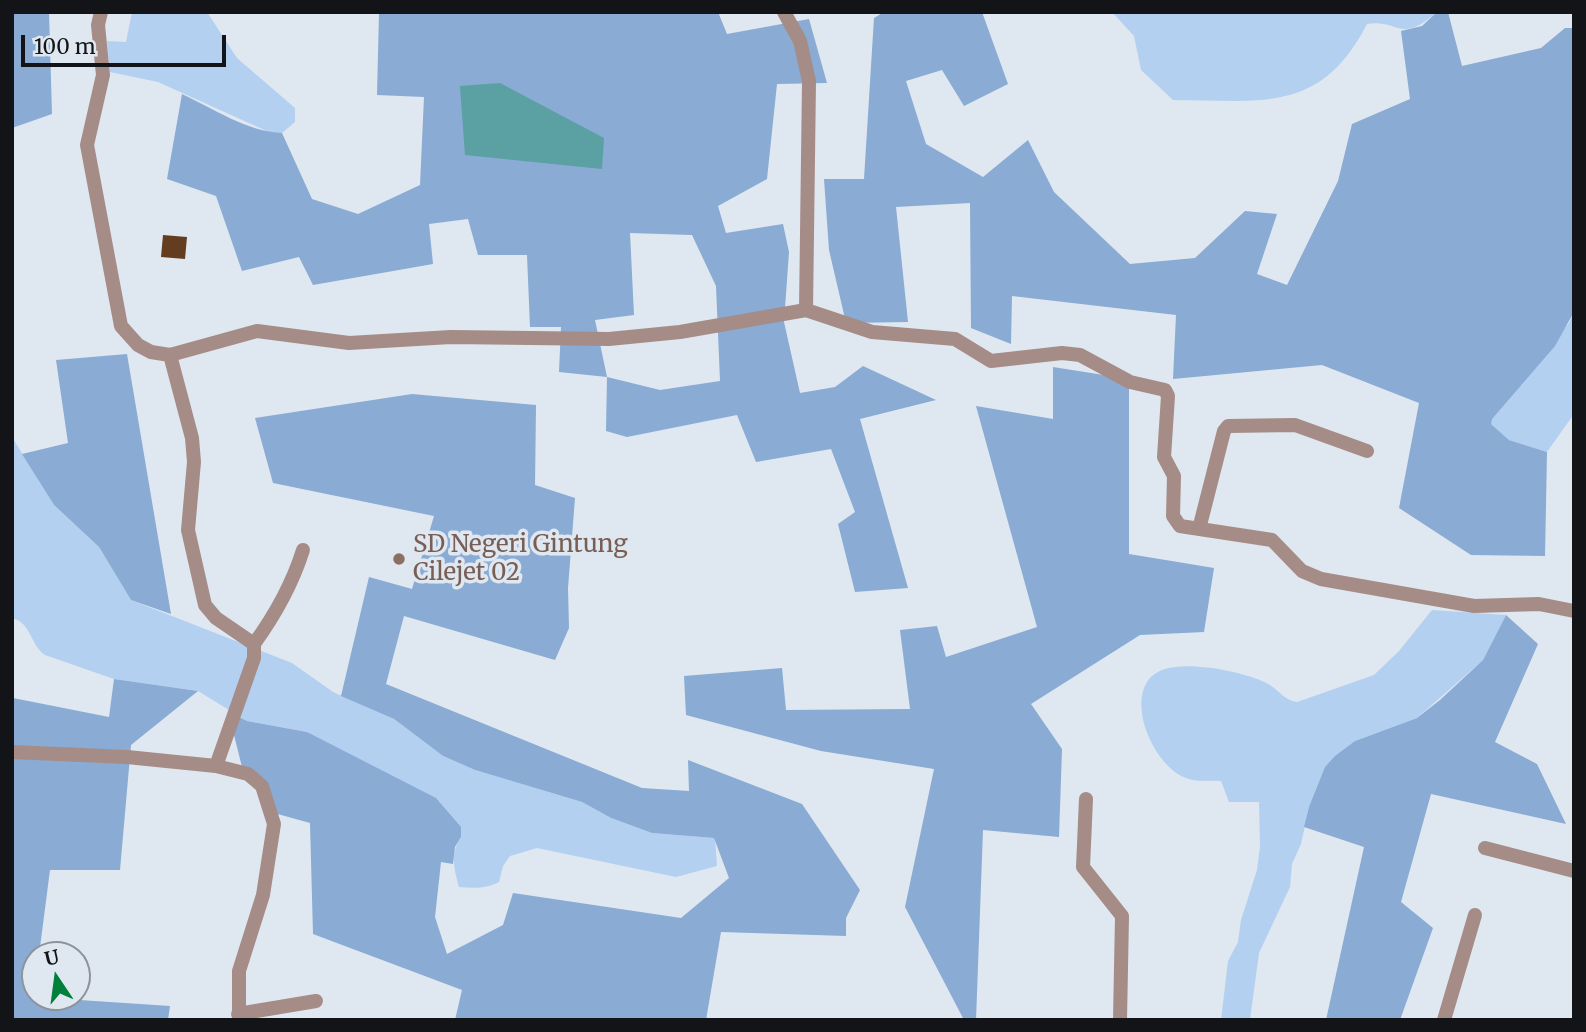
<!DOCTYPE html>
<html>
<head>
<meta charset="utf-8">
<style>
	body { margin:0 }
	#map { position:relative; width:1586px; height:1032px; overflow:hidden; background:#dfe7f0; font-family:Merriweather,serif }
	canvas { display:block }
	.frame { position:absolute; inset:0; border:14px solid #121417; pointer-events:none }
	.north { position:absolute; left:21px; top:941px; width:70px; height:70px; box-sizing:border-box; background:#dfe7f0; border:2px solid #8d9399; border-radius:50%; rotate:347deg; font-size:19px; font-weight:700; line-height:28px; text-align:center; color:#121417 }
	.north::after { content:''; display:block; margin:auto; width:24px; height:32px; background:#00803a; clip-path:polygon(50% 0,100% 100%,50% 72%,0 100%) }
	.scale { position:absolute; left:21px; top:35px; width:205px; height:32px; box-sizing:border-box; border:4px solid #121417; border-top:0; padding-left:9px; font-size:21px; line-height:24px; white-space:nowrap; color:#121417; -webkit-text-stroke:5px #dfe7f0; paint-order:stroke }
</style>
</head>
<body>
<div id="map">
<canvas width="1586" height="1032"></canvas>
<div class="frame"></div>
<div class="north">U</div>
<div class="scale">100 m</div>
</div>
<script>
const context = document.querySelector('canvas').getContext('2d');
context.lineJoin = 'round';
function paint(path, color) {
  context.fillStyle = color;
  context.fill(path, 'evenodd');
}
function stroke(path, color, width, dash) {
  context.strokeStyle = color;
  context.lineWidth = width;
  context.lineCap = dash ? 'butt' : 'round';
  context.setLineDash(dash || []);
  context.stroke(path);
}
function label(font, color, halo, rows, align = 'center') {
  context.font = font + ' Merriweather,serif';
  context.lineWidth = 7;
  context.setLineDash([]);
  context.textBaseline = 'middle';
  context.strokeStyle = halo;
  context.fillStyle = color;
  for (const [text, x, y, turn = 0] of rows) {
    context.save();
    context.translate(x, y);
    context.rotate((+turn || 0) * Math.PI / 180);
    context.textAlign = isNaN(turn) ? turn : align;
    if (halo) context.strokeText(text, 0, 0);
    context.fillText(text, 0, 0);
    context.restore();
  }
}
const green = new Path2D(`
	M132,12h75l30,46 58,50v14l-13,11h-11l-113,-51 -48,-10 -3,-31 19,1z
	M1112,12h325c-38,33 -37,7 -70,12 -47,91 -106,76 -194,76l-32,-30 -7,-34z
	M1574,312v102l-27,38 -38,-12 -18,-16v-5l78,-96z
	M12,437l42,68 45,42 32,53 161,63 41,29 61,27 49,37 32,14 107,32 29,16 41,15 63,5 2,28 -41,11 -139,-29 -27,8 -7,10 -4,16c-13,7 -26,6 -40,5 -5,-19 -9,-33 2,-50l-154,-105 -60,-11 -49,-30 -84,-12 -69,-24c-15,-10 -13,-32 -33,-37z
	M1432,610l74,5 -23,45 -66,58 -62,23 -46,66 -8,37 -9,20 -2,23 -31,66 -9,67h-29l7,-59 10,-19 3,-22 16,-50 3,-23 -1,-45h-30l-8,-21c-10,-1 -23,1 -32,-2 -38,-10 -72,-96 -24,-110 25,-8 83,3 105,16 9,6 16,16 27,17l77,-27 25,-24z`);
const forest = new Path2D(`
	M12,12h37l3,102 -40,14z
	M718,12l9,22 82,-15 18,64 -50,1 -10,95 -49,27 8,27 57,-9 6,28 -5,70 16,71 35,-6 28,-21 73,34 -76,19 48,169 -53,4 -17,-68 17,-12 -24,-63 -75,13 -19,-47 -110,22 -21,-6 1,-54 -48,-5 2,-45h-31l-3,-72h-49l-10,-36 -39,5 4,40 -120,21 -14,-28 -57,14 -26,-75 -49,-17 15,-85c30,14 66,38 100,39l30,66 46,15 62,-29 4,-88 -47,-2 2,-82zM630,233l62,2 24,51 4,95 -60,9 -53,-13 -12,-57 39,-5z
	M884,12h98l26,72 -44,22 -22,-36 -36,11 20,63 57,33 45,-37 26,52 76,72 65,-6 50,-47 32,3 -20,60 30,11 51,-104 14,-57 58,-25 -9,-68 21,-5 15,-14h11l14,54 79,-18 24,-20h9v284l-19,34 -63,73 -1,5 18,16 38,12 -2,104 -74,-1 -72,-47 20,-105 -97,-38 -149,14 3,-64 -164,-19 -1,48 -40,-16 -1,-125 -74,4 12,115 -62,1 -17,-73 -5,-71h40l10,-161z
	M127,354l44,260 -40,-14 -32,-53 -45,-42 -32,-51 46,-11 -12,-83z
	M1053,367l76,12v175l85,14 -10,64 -64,3 -109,69 31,45 -3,88 -76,-7 -7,190h-12l-59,-113 29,-138 -113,-18 -135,-36 -2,-39 98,-8 4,42 124,-1 -10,-79 37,-4 9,31 91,-30 -61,-221 77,13z
	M412,394l124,11 -1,80 40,13 -7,90 1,40 -14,32 -151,-44 -18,68 256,104 47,3 -1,-31 114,44 58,86 -14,28v18l-125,-4 -15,88h-251l7,-30 -149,-56 -3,-111 -36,-10 -31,-42 -15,-60 19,10 60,11 129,66 25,29v10l-6,10 -2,17 -12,-2 -6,55 12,37 56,-29 10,-32 168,25 48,-40 -15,-40 -62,-5 -41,-15 -29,-16 -107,-32 -32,-14 -49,-37 -53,-23 28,-119 43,12 22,-73 -161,-33 -18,-65z
	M1506,615l32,29 -43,98 42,22 29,60 -135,-30 -30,108 32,26 -33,92h-74l38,-173 -60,-20 5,-20 16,-40 10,-11 20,-15 62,-23 23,-18 43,-40z
	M114,679l84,12 -67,54 -11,125h-70l-11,85h-4l-1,42 136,9 -2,14h-156l1,-322 96,19z`);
const water = new Path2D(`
	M500,83l104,55 -2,31 -137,-14 -5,-69z`);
const building = new Path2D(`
	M163,235l24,2 -2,22 -24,-2z`);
const minor = new Path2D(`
	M101,12l-3,13 5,50 -16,70 34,181 17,19 13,7 19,3 87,-24 92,12 102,-6 158,2 71,-7 126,-22 66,22 83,7 36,22 71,-8 18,2 50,27 35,8 3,6 -4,61 10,19 -1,40 7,10 92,14 30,31 19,8 153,27 65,-2 35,7
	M784,12l16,29 9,40 -3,229
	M170,355l22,83 2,24 -6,68 17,75 11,13 38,26v14l-38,108 32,8 14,12 12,38 -11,71 -24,76v49
	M1199,529l25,-98 4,-5 67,-1 72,26
	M254,644c21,-29 38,-59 49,-94
	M12,752l115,5 89,9
	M1086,799l-3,68 39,49 -2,104
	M1485,848l89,23
	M238,1014l78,-13
	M1444,1020l31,-105`);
const markers = [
	[399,559,7,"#8d6e63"]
];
const educationNames = [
	["SD Negeri Gintung",413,545],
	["Cilejet 02",413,573]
];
paint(green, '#b4d0f1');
paint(forest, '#89abd4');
paint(water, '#5ba0a2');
paint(building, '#643d20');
stroke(minor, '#a58c86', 14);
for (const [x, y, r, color] of markers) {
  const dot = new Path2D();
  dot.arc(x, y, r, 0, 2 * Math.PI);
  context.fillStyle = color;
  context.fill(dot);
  stroke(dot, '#dfe7f0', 2.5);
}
label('24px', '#785e54', '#dfe7f0', educationNames, 'left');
</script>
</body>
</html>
